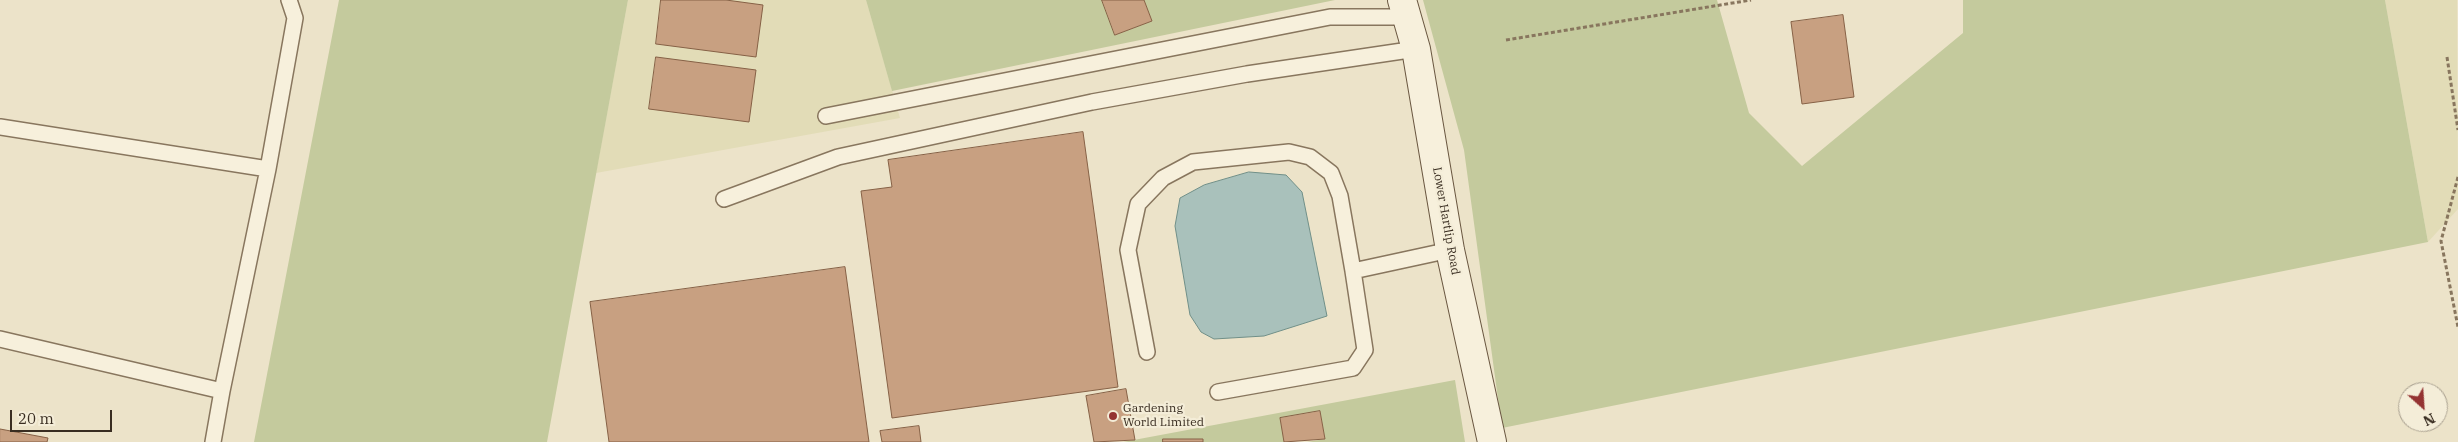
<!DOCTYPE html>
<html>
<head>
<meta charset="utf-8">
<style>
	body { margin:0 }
	#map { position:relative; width:2458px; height:442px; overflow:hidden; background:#ece3c9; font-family:"IBM Plex Serif",serif }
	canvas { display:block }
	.north { position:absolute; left:2398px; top:382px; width:50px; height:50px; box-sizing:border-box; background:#f4edd8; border:1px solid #a9a08f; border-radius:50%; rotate:154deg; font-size:14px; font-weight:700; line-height:20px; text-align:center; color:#392d21 }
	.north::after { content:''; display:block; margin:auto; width:18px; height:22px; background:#943332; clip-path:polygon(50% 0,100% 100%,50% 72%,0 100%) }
	.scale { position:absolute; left:10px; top:410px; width:102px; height:22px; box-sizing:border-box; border:2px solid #392d21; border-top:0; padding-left:6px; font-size:15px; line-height:18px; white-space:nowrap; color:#392d21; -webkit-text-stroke:4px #f4edd8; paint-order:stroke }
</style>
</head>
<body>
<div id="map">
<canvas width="2458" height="442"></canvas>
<div class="north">N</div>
<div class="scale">20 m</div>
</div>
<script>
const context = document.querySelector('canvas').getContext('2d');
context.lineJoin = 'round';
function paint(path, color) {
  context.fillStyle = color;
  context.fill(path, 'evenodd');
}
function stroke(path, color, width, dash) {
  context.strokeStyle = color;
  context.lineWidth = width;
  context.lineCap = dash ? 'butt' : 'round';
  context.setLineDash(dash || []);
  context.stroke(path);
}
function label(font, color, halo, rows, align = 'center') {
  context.font = font + ' "IBM Plex Serif",serif';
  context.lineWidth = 4.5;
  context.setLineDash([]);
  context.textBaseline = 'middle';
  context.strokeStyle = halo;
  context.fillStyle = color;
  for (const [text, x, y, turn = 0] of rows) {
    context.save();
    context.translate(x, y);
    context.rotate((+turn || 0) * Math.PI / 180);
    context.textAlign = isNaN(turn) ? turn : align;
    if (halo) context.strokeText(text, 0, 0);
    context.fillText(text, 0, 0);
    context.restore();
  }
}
const farmland = new Path2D(`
	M628,0h238l34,118 -304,55z
	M2385,0h72l1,209 -30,33z`);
const green = new Path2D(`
	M339,0h289l-81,442h-293z
	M866,0h236l13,35 37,-14 -8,-21h191l-443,91z
	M1423,0h294l32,113 53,53 161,-133v-33h422l43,242 -926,186 -38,-278z
	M1455,380l10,62h-158l18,-3 -5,-28 -39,7 3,24h-81v-3h-40v3h-40z`);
const water = new Path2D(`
	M1249,172l37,3 16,17 25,124 -63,20 -50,3 -13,-7 -11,-17 -15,-89 5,-28 24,-13z`);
const building = new Path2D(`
	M661,0h65l37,5 -7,52 -100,-13z
	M1102,0h42l8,21 -37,14z
	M1843,15l11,82 -52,7 -11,-82z
	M656,57l100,13 -7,52 -100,-13z
	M1083,132l35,255 -226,31 -31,-227 31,-4 -4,-27z
	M845,267l24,175h-260l-19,-140z
	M1126,389l9,51 -41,2 -8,-46z
	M1320,411l5,28 -41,3 -4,-24z
	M919,426l2,16h-39l-2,-11z
	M0,429l48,9 -1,4h-47z
	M1163,439h40v3h-40z`);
const path = new Path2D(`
	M1506,40l245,-40
	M2447,57l11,73
	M2458,177l-17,64 17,86`);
const lane = new Path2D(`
	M826,116l504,-99h77
	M0,127l268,42
	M724,199l114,-42 254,-55 155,-28 169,-25
	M0,339l222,52 -9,51
	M1147,352l-19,-102 10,-46 25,-26 30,-16 96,-10 21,5 21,16 9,23 13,75 97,-21
	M222,391l46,-222 27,-151 -6,-18
	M1218,392l135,-24 12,-18 -12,-79`);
const secondary = new Path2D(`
	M1402,0l14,49 34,201 42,192`);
const markers = [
	[1113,416,5,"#943332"]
];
const streetNames = [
	["Lower Hartlip Road",1446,221,80]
];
const poiNames = [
	["Gardening",1123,409],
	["World Limited",1123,423]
];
paint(farmland, '#e2dcb7');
paint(green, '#c4ca9d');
paint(water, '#a9c1bb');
stroke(water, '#708f88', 1);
paint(building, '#c8a081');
stroke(building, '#866146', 1);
stroke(lane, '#88765e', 18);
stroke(secondary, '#6a5741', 30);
stroke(path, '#88765e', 3, [4, 2.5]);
stroke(lane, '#f7f0dc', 15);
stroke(secondary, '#f7f0dc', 28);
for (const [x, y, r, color] of markers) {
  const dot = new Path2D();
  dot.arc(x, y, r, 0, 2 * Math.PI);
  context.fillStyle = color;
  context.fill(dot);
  stroke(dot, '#f4edd8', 2);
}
label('12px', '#392d21', '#f4edd8', streetNames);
label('12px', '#392d21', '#f4edd8', poiNames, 'left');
</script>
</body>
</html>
